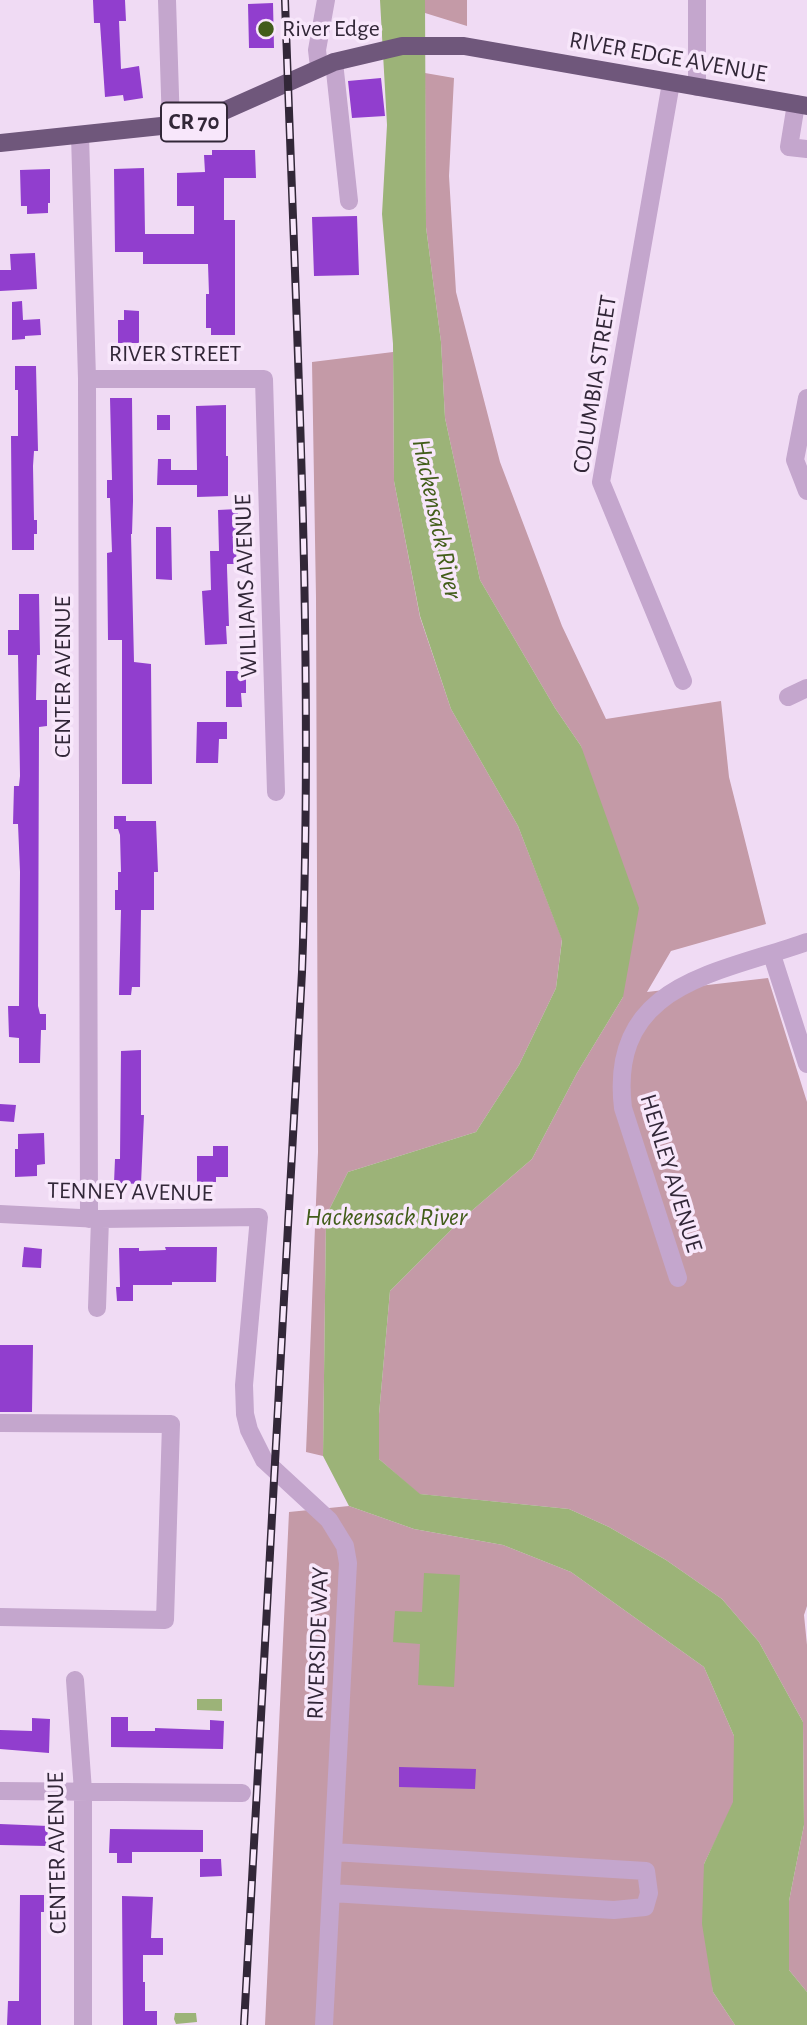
<!DOCTYPE html>
<html>
<head>
<meta charset="utf-8">
<style>
	body { margin:0 }
	canvas { display:block; background:#f0dbf4 }
</style>
</head>
<body>
<canvas width="807" height="2025"></canvas>
<script>
const context = document.querySelector('canvas').getContext('2d');
context.lineJoin = 'round';
function paint(path, color) {
  context.fillStyle = color;
  context.fill(path, 'evenodd');
}
function stroke(path, color, width, dash) {
  context.strokeStyle = color;
  context.lineWidth = width;
  context.lineCap = dash ? 'butt' : 'round';
  context.setLineDash(dash || []);
  context.stroke(path);
}
function label(font, color, halo, rows, align = 'center') {
  context.font = font + ' "Alegreya Sans",sans-serif';
  context.lineWidth = 7;
  context.setLineDash([]);
  context.textBaseline = 'middle';
  context.strokeStyle = halo;
  context.fillStyle = color;
  for (const [text, x, y, turn = 0] of rows) {
    context.save();
    context.translate(x, y);
    context.rotate((+turn || 0) * Math.PI / 180);
    context.textAlign = isNaN(turn) ? turn : align;
    if (halo) context.strokeText(text, 0, 0);
    context.fillText(text, 0, 0);
    context.restore();
  }
}
const green = new Path2D(`
	M425,0h42v26l-42,-13z
	M425,73l29,5 -5,98 7,116 44,170 62,164 44,93 115,-18 8,76 37,147 -95,27 -24,41 121,-14 39,124v504l-3,9 3,30v347l-18,-22v-69l15,-76 -1,-103 -44,-80 -37,-43 -56,-39 -57,-33 -40,-18 -150,-15 -40,-35v-45l11,-123 71,-71 71,-61 45,-86 46,-76 -42,-251 -26,-38 -75,-128 -35,-162 -4,-76 -15,-115z
	M393,352l1,129 26,136 31,92 67,117 44,113 -6,49 -37,77 -43,67 -128,40 -22,44 -3,240 -17,-4 12,-300 -2,-554 -4,-236z
	M349,1506l65,23 89,16 68,27 133,95 30,69v66l-30,62 9,128 22,33h-470l24,-513z`);
const water = new Path2D(`
	M380,0h45l1,227 15,115 4,76 35,162 75,128 26,38 58,162 -16,89 -46,76 -45,86 -71,61 -71,71 -11,123v45l41,35 149,15 40,18 57,33 56,39 37,43 44,80 1,103 -15,76v69l18,22v33h-72l-22,-33 -11,-68 2,-60 29,-62 1,-66 -30,-69 -133,-95 -68,-27 -89,-16 -65,-23 -26,-50 3,-240 22,-44 128,-40 43,-67 37,-77 6,-48 -44,-114 -67,-117 -31,-93 -26,-135 -1,-137 -11,-130 5,-89z
	M424,1573l36,2 -6,112 -36,-2 2,-41 -27,-2 2,-31 27,1z
	M197,1699h25v12l-25,-1z
	M175,2013h21l1,9 -21,2 -2,-5z`);
const building = new Path2D(`
	M93,0h32l1,21h-7l2,48 18,-3 4,32 -19,3 -1,-6 -18,2 -5,-74h-6z
	M273,3l1,45h-25l-1,-44z
	M381,78l4,38 -33,2 -4,-37z
	M212,150h43l1,28h-32v42h11v115h-24v-7h-5v-34h3l-1,-30h-65v-12h-28l-1,-83 30,-1 1,66h49v-28h-17v-33l28,-1 -1,-17h8z
	M50,169v34h-2v10l-21,1v-8h-6l-1,-36z
	M357,216l2,59 -45,1 -2,-59z
	M35,253l2,36 -37,2v-21h11l-1,-16z
	M22,301l1,19 17,-1 1,16 -16,1v3l-13,1v-38z
	M124,310l15,1v32h-21v-23h6z
	M15,366h21l2,85h-4l-1,15 1,54h3v14h-3v16h-22l-1,-114h7v-46h-3z
	M110,398h22l1,103 -1,33h-1l3,128 17,2 1,120h-30v-144h-14l-1,-87 5,-1 -2,-54h-3v-18h5z
	M226,405v51h2v40l-31,1v-12h-40l1,-26h13v11h26l-1,-64z
	M157,415h13v15h-13z
	M238,509l-2,55h-9v4l2,58h-3l1,18 -22,1 -3,-54 9,-1 -1,-39h9l-1,-41z
	M156,527h15l1,53 -16,-1z
	M19,594h20l1,61h-3l-1,45h11v26l-8,1 -1,279 2,8h6v16h-5l-1,33h-21v-25l-10,-1 -1,-31h11l1,-134 -2,-48h-5l1,-38h5l1,-10 -2,-121h-10v-25h11z
	M226,671h20v22h-5l1,14h-16z
	M197,722h30v17h-8l-1,24h-22z
	M114,816h12v5h30l2,51h-4v38h-13l-1,77h-8l-1,8h-12l2,-85h-6v-20h3v-18h3l-1,-37 -2,-6h-4z
	M141,1050v65h3l-3,69 -27,-1 1,-24h5l1,-108z
	M0,1104l16,1 -2,17 -14,-1z
	M44,1133l1,31 -8,1v11l-22,1v-28h3v-15z
	M213,1146h15v31h-12v5h-19v-26h16z
	M24,1247l18,2 -1,19 -19,-1z
	M165,1247h52l-1,35h-44v3h-39v16h-16l-1,-14h4l-1,-39h20v3l27,-1z
	M0,1345h33l-1,67h-32z
	M111,1717h17v14h27v-3l55,2v-10l14,1 -1,28 -112,-2z
	M32,1718l18,1 -1,34 -49,-4v-19l32,1z
	M399,1767l77,2 -1,20 -76,-2z
	M0,1824l48,2 -1,20 -47,-1z
	M110,1829l93,1v22h-71v11h-15v-10h-8z
	M200,1859h21l1,17 -22,1z
	M20,1895h24v17h-3v113h-34l1,-24h11z
	M122,1896l31,1 -2,41h12v17h-20v27h2v29h12v14h-34z`);
const minor = new Path2D(`
	M167,0l4,126
	M697,0v87
	M334,62l15,139
	M319,67l-2,-17 9,-50
	M671,83l-70,399 82,199
	M796,104l-7,43 18,2
	M80,135l7,244 2,840
	M87,379h177l12,413
	M807,398l-12,62 12,31
	M788,697l19,-9
	M772,955l35,109
	M0,1214l100,5 159,-2 -15,168 1,29 4,16 15,30 65,60 16,26 3,17 -24,462
	M678,1278l-55,-170c-15,-125 94,-134 184,-166
	M97,1308l3,-89
	M0,1423l171,1 -6,196 -165,-3
	M75,1680l8,111v234
	M0,1791l242,2
	M331,1893l283,17 31,-3 4,-14 -3,-22 -313,-19`);
const major = new Path2D(`
	M0,143l199,-21 135,-60 68,-16h62l343,60`);
const rail = new Path2D(`
	M244,2025l58,-1053c12,-324 -6,-648 -17,-972`);
const markers = [
	[266,29,9,"#425d1a"]
];
const shields = [
	[194,122,66]
];
const shieldNames = [
	["CR 70",194,122]
];
const poiNames = [
	["River Edge",282,29]
];
const streetNames = [
	["RIVER EDGE AVENUE",668,57,10],
	["RIVER STREET",175,354],
	["COLUMBIA STREET",595,384,-81],
	["WILLIAMS AVENUE",246,586,-92],
	["CENTER AVENUE",63,677,-90],
	["HENLEY AVENUE",671,1173,73],
	["TENNEY AVENUE",130,1192,1],
	["RIVERSIDE WAY",318,1643,-88],
	["CENTER AVENUE",57,1853,-91]
];
const waterNames = [
	["Hackensack River",437,519,78],
	["Hackensack River",386,1217]
];
paint(green, '#c49aa7');
paint(water, '#9cb378');
paint(building, '#913ece');
stroke(minor, '#c4a6cd', 18);
stroke(major, '#6f577b', 18);
stroke(rail, '#322738', 8);
stroke(rail, '#f8e7fb', 5, [16]);
for (const [x, y, r, color] of markers) {
  const dot = new Path2D();
  dot.arc(x, y, r, 0, 2 * Math.PI);
  context.fillStyle = color;
  context.fill(dot);
  stroke(dot, '#f8e7fb', 2.5);
}
for (const [x, y, w] of shields) {
  const box = new Path2D();
  box.roundRect(x - w / 2, y - 19.5, w, 39, 5);
  context.fillStyle = '#f8e7fb';
  context.fill(box);
  stroke(box, '#322738', 2);
}
label('bold 23px', '#322738', null, shieldNames);
label('24px', '#322738', '#f8e7fb', poiNames, 'left');
label('24px', '#322738', '#f8e7fb', streetNames);
label('italic 26px', '#425d1a', '#f8e7fb', waterNames);
</script>
</body>
</html>
